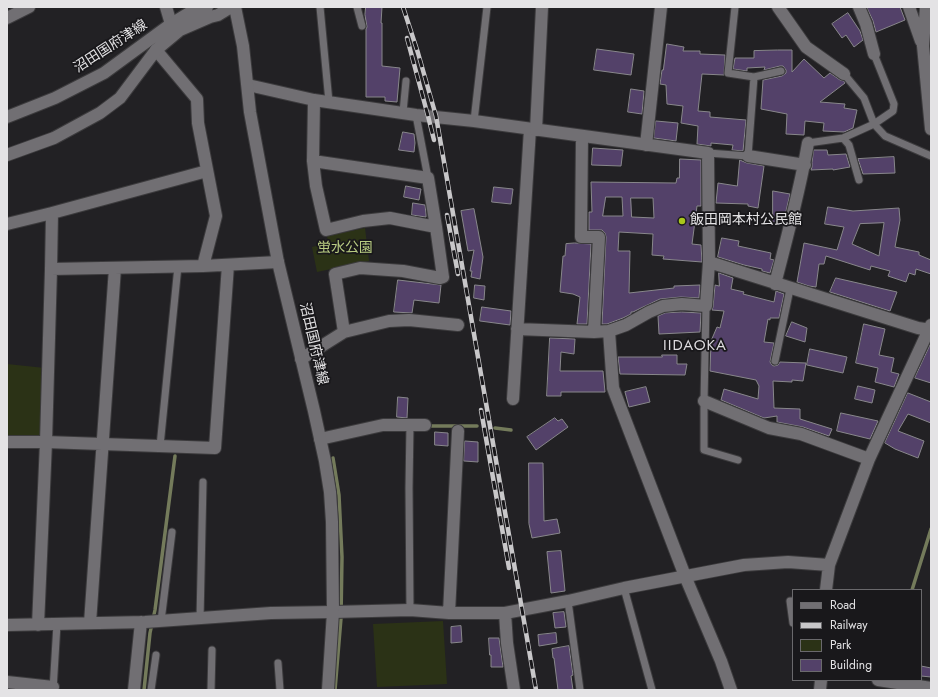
<!DOCTYPE html>
<html>
<head>
<meta charset="utf-8">
<style>
	body { margin:0 }
	#map { position:relative; width:938px; height:697px; overflow:hidden; background:#222124; font-family:Jost,sans-serif }
	canvas { display:block }
	.frame { position:absolute; inset:0; border:8px solid #e4e3e5; pointer-events:none }
	.legend { position:absolute; left:792px; top:589px; width:130px; height:92px; box-sizing:border-box; background:#19181b; border:1px solid #6a696c; margin:0; padding:5px 7px; list-style:none; font-size:12px; color:#e4e3e5 }
	.legend li { display:flex; align-items:center; gap:8px; height:20px }
	.legend b { width:20px; border:1px solid #6a696c }
</style>
</head>
<body>
<div id="map">
<canvas width="938" height="697"></canvas>
<div class="frame"></div>
<ul class="legend">
<li><b style="height:5px;background:#716f73"></b>Road</li>
<li><b style="height:5px;background:#c8c7c9"></b>Railway</li>
<li><b style="height:11px;background:#2b3216"></b>Park</li>
<li><b style="height:11px;background:#534169"></b>Building</li>
</ul>
</div>
<script>
const context = document.querySelector('canvas').getContext('2d');
context.lineJoin = 'round';
function paint(path, color) {
  context.fillStyle = color;
  context.fill(path, 'evenodd');
}
function stroke(path, color, width, dash) {
  context.strokeStyle = color;
  context.lineWidth = width;
  context.lineCap = dash ? 'butt' : 'round';
  context.setLineDash(dash || []);
  context.stroke(path);
}
function label(font, color, halo, rows, align = 'center') {
  context.font = font + ' Jost,"Noto Sans JP",sans-serif';
  context.lineWidth = 3.5;
  context.setLineDash([]);
  context.textBaseline = 'middle';
  context.strokeStyle = halo;
  context.fillStyle = color;
  for (const [text, x, y, turn = 0] of rows) {
    context.save();
    context.translate(x, y);
    context.rotate((+turn || 0) * Math.PI / 180);
    context.textAlign = isNaN(turn) ? turn : align;
    if (halo) context.strokeText(text, 0, 0);
    context.fillText(text, 0, 0);
    context.restore();
  }
}
const green = new Path2D(`
	M365,228l4,33 -52,11 -5,-25 16,-4 -1,-7z
	M7,364l38,4 -4,73 -34,-2z
	M443,621l4,63 -70,3 -4,-63z`);
const stream = new Path2D(`
	M430,426h47
	M495,428l16,2
	M333,458l6,37 3,62 -1,61 -6,72
	M912,590l19,-61
	M144,690l6,-57 5,-23 20,-154`);
const building = new Path2D(`
	M366,7h16l-1,16h1v43l18,2 -3,34 -12,-1v-4h-19v-68l1,-2 -2,-12z
	M867,7h33l5,13 -29,12 -3,-11z
	M848,13l12,18 3,9 -9,7 -8,-12 -4,3 -10,-14z
	M667,44l17,3 -1,4h17v3l25,1 -1,20 -22,-1 -4,37 12,1v5l36,3 -3,31 -11,-1 1,-5 -22,-2v3l-14,-2 1,-18 -17,-3 2,-17 -16,-2 -1,-19 -6,-1 2,-14h1z
	M597,49l37,5 -3,21 -37,-5z
	M778,50h14v22l12,-13 20,19 6,-5 10,7 4,1 1,2 -25,19 25,2 -1,4 13,2 -4,18 -9,4 -21,-1 1,-8 -19,-2 -1,14 -18,-1 1,-20 -26,-5 2,-29 19,-4 4,-3v-3l-3,-4h-3l-16,4 1,-3 -18,1v3l-14,-2 2,-11h19v-7z
	M631,89l13,2 -2,23 -14,-2z
	M656,121l22,2 -2,18 -22,-3z
	M403,132l11,2 1,9 -1,9 -15,-2z
	M593,148l30,2 -2,16 -29,-1z
	M814,150h13l1,5 18,-1 4,13 -17,3v-1l-22,1 1,-3v-4z
	M894,157l1,16 -32,1 -5,-15z
	M680,159l21,1v46h-4l-5,38 9,1 1,17 -39,-3 1,-3 -12,-1 1,-21 -34,-2 -1,19h12l-1,42 45,-5v-2l26,-1 -1,13 -18,-1 -21,2 -19,9 -8,4h-2v2l-8,4 -16,6h-5l4,-87 -1,-4 -3,-3h-13v-18h3l-1,-30 85,1 1,-5h2zM606,197h16l1,19h-20zM631,198h22l1,20 -22,-1z
	M740,160l2,1 5,2 17,3 -6,42 -10,-2v-2l-32,-1 2,-20 19,3z
	M406,186l15,3 -2,11 -15,-3z
	M494,187l19,2 -2,15 -19,-2z
	M773,191l17,3 -7,30 -10,-2z
	M413,203l12,2 1,9v3l-14,-2z
	M828,207l25,4 46,-3 1,12 -5,27 24,5v3l12,5v14l-15,-5 -1,6 -6,-2 -3,9 -18,-6 2,-5 -19,-5 -1,4 -44,-14 -2,8h-5l-3,23 -7,-1 -12,-4 7,-39 33,7 7,-23 -19,-3zM884,223l-5,33 -27,-12 8,-20z
	M474,209l9,48 -3,22 -9,-2 1,-6h-2l4,-21 -6,1 -7,-40z
	M722,238l17,3 -1,5 33,7 -1,6 4,1 -4,13 -8,-2v-2l-18,-4 -26,-8z
	M575,243l16,1 -4,80h-10l3,-27 -7,-3 -13,-2 3,-36h2l1,-12z
	M719,273l14,5 -2,11 13,3 -1,2 31,8 2,-11 8,3 -5,24h-9v2l-2,-1 -4,23 10,1 -4,19 2,3 2,1 4,-1 2,-3 26,1 -3,18 -11,-1v2l-19,-1 1,27 26,1v10l32,10 -3,7 -26,-9 -26,-5v-6l-13,2 -43,-18 3,-11 34,10 1,-13 -3,-6 -46,-9 1,-30 6,-14 3,1 4,-17 -12,-1 1,-3 2,-22 4,1z
	M836,278l61,14 -7,19 -60,-19z
	M398,280l43,5 -2,18 -25,-3 -2,13 -18,-1z
	M475,285l10,1 -1,14 -10,-2z
	M482,307l29,4 -1,14 -30,-4z
	M682,312l19,1 -1,19 -41,2 -1,-18 7,-3z
	M792,322l15,6 -2,14 -19,-6z
	M864,324l21,5 -6,26 15,3 -3,14 8,2 -5,13 -19,-5 3,-14 -22,-5z
	M550,338l25,1 -1,15 -13,-2 -1,19h43l2,21h-44v4h-14z
	M931,343v40l-16,-5z
	M810,349l37,8 -4,16 -36,-8z
	M662,355h15v9h10l-2,11 -65,-1 -2,-17h44z
	M858,386l17,4 -3,13 -17,-4z
	M646,387l4,15 -21,5 -4,-15z
	M908,393l23,9v21l-23,-9 -10,17 26,10 -6,17 -23,-9 -10,-6z
	M398,397l10,1 -1,20 -10,-1z
	M841,413l37,8 -8,18 -33,-8z
	M555,418l3,3 4,-2 6,8 -32,23 -9,-13z
	M435,432l13,1v13l-13,-1z
	M465,441l13,1v20l-14,-1z
	M529,463h14l1,58 13,-2 3,14 -28,5 -3,-14z
	M561,551l4,40 -14,2 -4,-41z
	M564,612l2,15 -11,1 -2,-15z
	M461,626l1,16 -11,1v-16z
	M556,633l1,10 -18,3 -1,-11z
	M489,638h10l4,29h-12v-12h-1z
	M569,646l4,29 -2,1 2,14h-15l-4,-32h-1l-1,-9z
	M921,666l10,2v9l-10,-1z`);
const service = new Path2D(`
	M320,7l9,95
	M357,7l5,19
	M735,7l-7,66 26,4 27,-6
	M844,74l20,24 10,26 11,12 46,20
	M403,112l3,-31
	M416,115l12,63
	M474,121l13,-114
	M843,138l31,-14 19,-13 1,-7 -20,-50
	M808,143l35,-5 6,7 10,35
	M708,153l40,3 6,-79
	M706,306l-2,95v49l34,10
	M775,361l15,-72
	M410,425l-1,63 1,122
	M160,446l18,-180
	M624,588l28,102
	M568,601l12,89
	M793,601h-3l3,22
	M200,619l3,-137
	M161,621l11,-89
	M278,663l2,27
	M53,690l4,-66
	M151,690l5,-35
	M211,690l1,-40`);
const minor = new Path2D(`
	M166,7l5,17
	M778,7l28,40 38,27
	M859,7l7,17 8,30
	M909,7l12,34
	M926,7l-3,39 8,83
	M7,18l22,-11
	M156,50l41,49 1,24 18,93 -13,50
	M248,85l66,15 102,15 58,6 234,32 1,109 209,66 13,2
	M314,100l-1,61 3,25 10,44 37,-9 27,-3 46,9
	M582,136l-1,101h18l-5,95
	M646,145l15,-138
	M748,156l57,9
	M313,161l115,17 8,49 7,50 -3,1 -37,-7 -43,-3 -25,6 9,58
	M52,213l155,-42
	M7,224l45,-11 -1,56 152,-3 75,-4
	M775,284c12,-47 25,-94 33,-141
	M517,329l77,3 15,-1 17,-6 23,-13 14,-6 19,-2 24,2 3,-44
	M609,331l4,57 72,188 36,85 10,29
	M301,359l43,-27 45,-11 20,-1 49,5
	M513,399l17,-270
	M704,401l65,27 32,6 68,25
	M320,439l63,-14h42
	M7,442h39l169,6 13,-183
	M826,590l3,-25 40,-106 62,-134
	M449,613l9,-182
	M505,613l2,30 7,47
	M90,623l25,-355
	M7,625l138,-3 126,-9 62,-1 77,-2 39,3h56l63,-12 56,-13 120,-23 44,-3 41,3
	M38,625l8,-183 5,-173
	M878,680l53,8
	M7,682l46,5
	M134,690l7,-68
	M820,690l1,-10`);
const tertiary = new Path2D(`
	M536,130l6,-123`);
const secondary = new Path2D(`
	M235,7l8,39 7,66 28,150 36,149 11,50 5,31 2,30 1,90 -5,78
	M7,117l48,-19 49,-25 67,-49 18,-11 18,-6
	M7,155l47,-17 46,-25 20,-15 36,-48 24,-20 30,-13 8,-2 13,-8`);
const rail = new Path2D(`
	M403,7l15,46 18,63 100,574
	M407,38l21,78 6,24
	M447,215l11,59
	M481,410l28,158`);
const markers = [
	[682,221,4,"#a9c71b"]
];
const streetNames = [
	["沼田国府津線",111,47,-33],
	["沼田国府津線",313,344,77]
];
const poiNames = [
	["飯田岡本村公民館",690,221]
];
const parkNames = [
	["蛍水公園",345,249]
];
const neighbourhoodNames = [
	["IIDAOKA",695,346]
];
paint(green, '#2b3216');
stroke(stream, '#747b5b', 3.5);
paint(building, '#534169');
stroke(building, '#88878b', 1);
stroke(service, '#3c3b3d', 9);
stroke(minor, '#3c3b3d', 14);
stroke(tertiary, '#3c3b3d', 14);
stroke(secondary, '#3c3b3d', 14);
stroke(service, '#716f73', 7);
stroke(minor, '#716f73', 12);
stroke(tertiary, '#716f73', 12);
stroke(secondary, '#716f73', 12);
stroke(rail, '#c8c7c9', 4.5);
stroke(rail, '#19181b', 3, [9]);
for (const [x, y, r, color] of markers) {
  const dot = new Path2D();
  dot.arc(x, y, r, 0, 2 * Math.PI);
  context.fillStyle = color;
  context.fill(dot);
  stroke(dot, '#19181b', 1.5);
}
label('14px', '#e4e3e5', '#19181b', streetNames);
label('14px', '#e4e3e5', '#19181b', poiNames, 'left');
label('14px', '#b8cb81', '#19181b', parkNames);
context.letterSpacing = '1px';
label('15px', '#dedce0', '#19181b', neighbourhoodNames);
context.letterSpacing = '0px';
</script>
</body>
</html>
